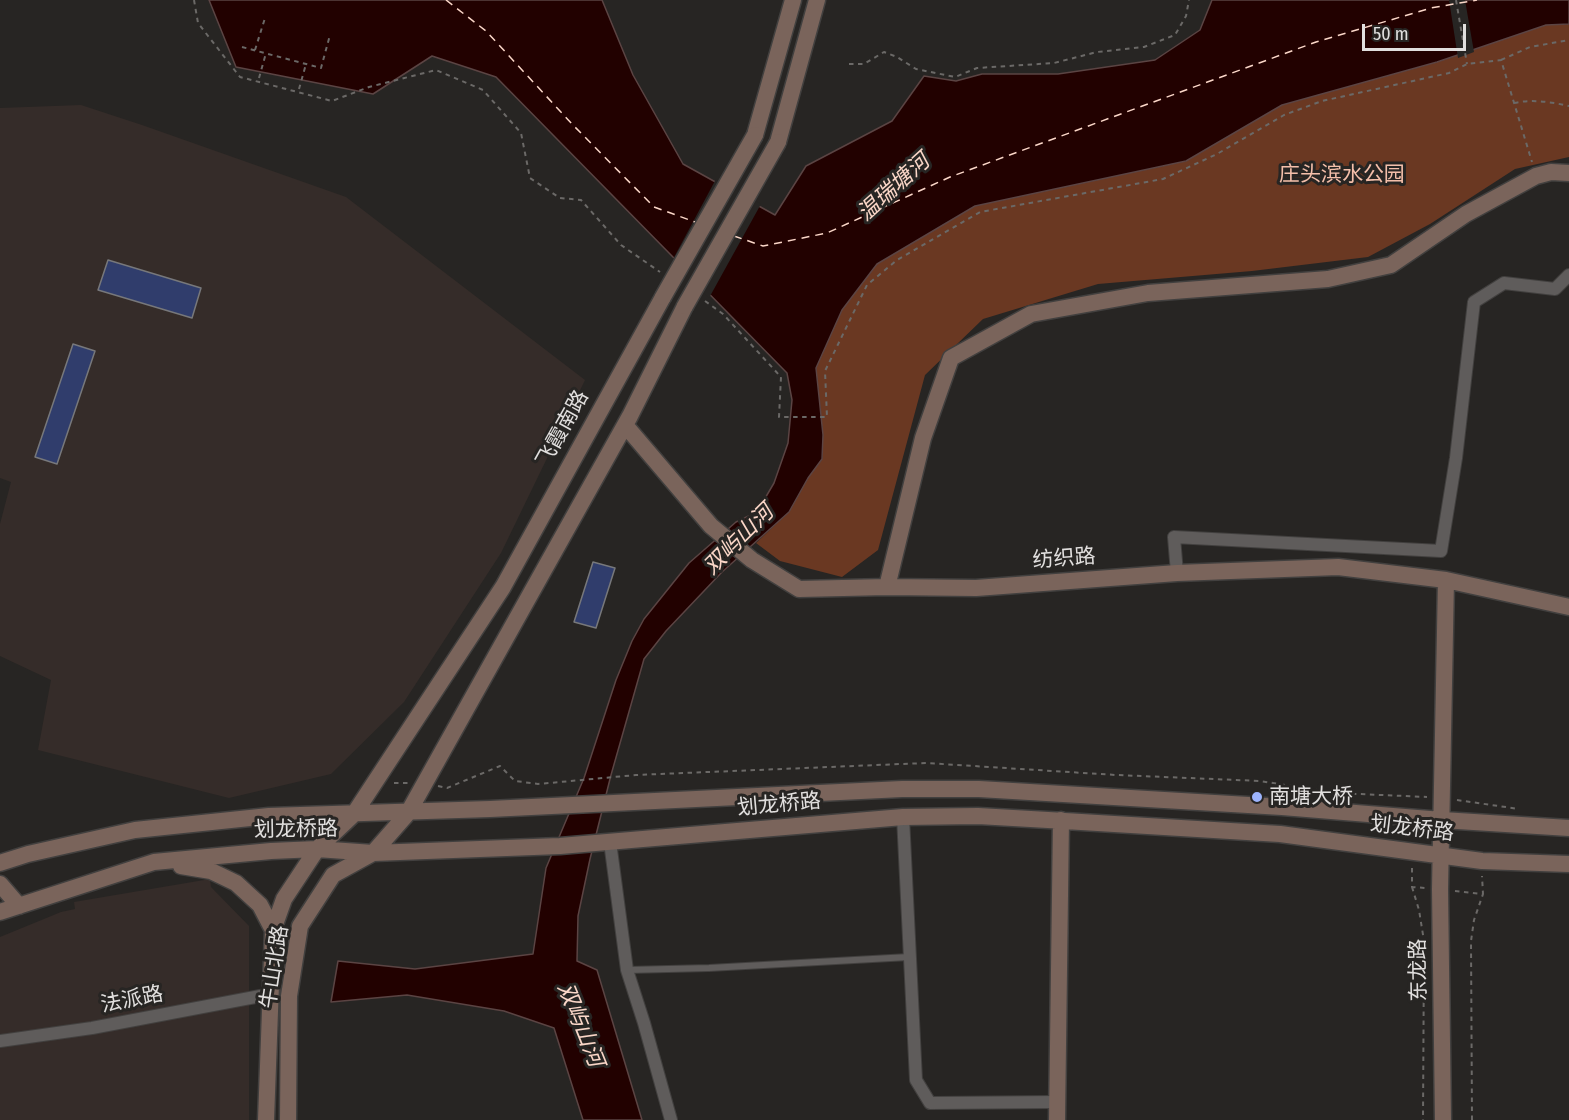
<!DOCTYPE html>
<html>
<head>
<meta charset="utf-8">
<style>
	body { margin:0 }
	#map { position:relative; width:1569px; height:1120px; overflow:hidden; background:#272523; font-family:"Fira Sans Condensed",sans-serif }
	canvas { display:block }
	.scale { position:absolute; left:1362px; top:24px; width:104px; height:27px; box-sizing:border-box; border:3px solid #e1dfde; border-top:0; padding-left:8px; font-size:18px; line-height:21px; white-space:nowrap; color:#e1dfde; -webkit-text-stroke:4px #272523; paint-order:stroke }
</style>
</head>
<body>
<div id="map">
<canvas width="1569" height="1120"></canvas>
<div class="scale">50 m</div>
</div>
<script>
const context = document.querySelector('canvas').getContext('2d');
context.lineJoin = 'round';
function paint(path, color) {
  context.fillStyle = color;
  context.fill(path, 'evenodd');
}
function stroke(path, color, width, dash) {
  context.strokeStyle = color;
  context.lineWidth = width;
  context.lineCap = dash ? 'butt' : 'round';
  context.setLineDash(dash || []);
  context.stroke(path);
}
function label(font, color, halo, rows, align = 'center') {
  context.font = font + ' "Fira Sans Condensed","Noto Sans SC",sans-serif';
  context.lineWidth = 6;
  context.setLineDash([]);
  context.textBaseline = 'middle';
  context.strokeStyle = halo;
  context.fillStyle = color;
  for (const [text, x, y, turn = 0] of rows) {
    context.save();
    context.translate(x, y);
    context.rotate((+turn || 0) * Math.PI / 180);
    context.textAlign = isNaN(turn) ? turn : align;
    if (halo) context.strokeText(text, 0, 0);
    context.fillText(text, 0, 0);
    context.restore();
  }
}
const built = new Path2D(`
	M81,105l61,20 204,72 239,183 -84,173 -97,149 -73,72 -102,24 -191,-48 13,-70 -51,-24v-132l11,-42 -11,-4v-370z
	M210,879l1,8 38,39v194h-249v-183l61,-25 14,-3 -1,-7z`);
const green = new Path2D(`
	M1569,24v133l-54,12 -85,55 -62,33 -116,14 -154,13 -115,35 -58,56 -47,175 -36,27 -62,-16 -24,-18 33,-31 19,-34 14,-19 1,-24 -7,-67 26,-58 35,-46 98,-58 211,-45 96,-56 155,-43 109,-37z`);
const water = new Path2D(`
	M209,0h393l31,75 50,89 92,51 31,-49 86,-45 32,-45 32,5 26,-7h76l97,-14 45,-30 12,-30h357v24l-23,1 -109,37 -155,43 -96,56 -211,45 -98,58 -35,46 -26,58 7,67 -1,24 -14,19 -19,34 -67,60 -56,59 -22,28 -33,116 -21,84 -12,57 -1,45 20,9 45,150h-59l-29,-92 -50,-17 -97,-16 -76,7 7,-41 77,8 118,-15 13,-86 38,-90 32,-98 16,-39 12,-22 45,-56 47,-41 21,-10 17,-29 14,-40 4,-43 -5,-27 -291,-296 -64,-21 -59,38 -137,-27z`);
const pier = new Path2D(`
	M1449,0h16l9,52 -16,6z
	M716,179l45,25 -52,94 -37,-37z`);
const ferry = new Path2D(`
	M446,0l40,31 86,93 82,83 41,15
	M734,236l29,10 64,-13 123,-56 366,-135 115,-34 46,-8`);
const building = new Path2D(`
	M108,260l93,28 -9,30 -94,-28z
	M73,344l22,7 -38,113 -22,-7z
	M593,562l22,6 -19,60 -22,-6z`);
const path = new Path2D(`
	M194,0l4,23 42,54 92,24 37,-14 67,-17 47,20 38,43 9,45 30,20 21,2 40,45 39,27
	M1456,0l11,64
	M242,47l79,21 9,-33
	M255,50l10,-32
	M1501,60l29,-13 39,-7
	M849,64h15l20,-12 13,5 19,12 39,8 22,-9 77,-5 43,-11 47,-5 31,-12 11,-19 3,-16
	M259,78l7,-25
	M299,89l7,-25
	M1514,103c18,-4 37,-1 55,3
	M705,301l18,13 58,63 -2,40h48l-2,-46 42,-86 30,-25 83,-48 183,-33 54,-25 67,-39 38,-14 127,-28 18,-9 34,-4 31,102
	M394,783h15
	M438,786l9,2 53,-22 15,15 23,3 98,-9 290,-12 190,12 144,6 76,12 91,4
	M1457,800l62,9
	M1412,868v19l14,1
	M1412,887l7,23 5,31 -1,179
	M1455,891l28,3 -1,-18
	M1472,1120l-1,-179 3,-21 9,-26`);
const lane = new Path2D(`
	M627,970l82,-2 200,-11`);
const street = new Path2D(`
	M1177,573l-3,-36 267,14 15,-93 18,-156 30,-19 51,6 14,-14
	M903,817l13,263 14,23 127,-1
	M610,842l17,128 17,53 27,97
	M0,1041l92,-13 179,-34`);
const secondary = new Path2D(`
	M755,135l38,-135
	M778,142l39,-142
	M625,425l86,101 41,34 47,29 88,-2 89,1 201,-15 161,-6 108,13 123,27
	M887,587l36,-149 28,-80 80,-44 117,-21 180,-14 63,-14 75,-51 70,-38 15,-4 18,1
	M0,863l28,-9 107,-24 134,-14 221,-7 412,-20h77l303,18 160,13 127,8
	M181,866l30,5 25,12 24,22 13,25
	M0,884l19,22
	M0,912l154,-50 117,-11 46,-2 56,4 187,-7 343,-29 75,-1 70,4 232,14 202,27 87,3
	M266,1120l7,-190 11,-31 33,-50 37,-35 149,-227 160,-290
	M288,1120l1,-124 11,-70 33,-51 40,-22 35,-40 222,-397 55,-110
	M1057,1120l4,-300
	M1443,1120l-3,-231 6,-309`);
const secondaryBridge = new Path2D(`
	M663,297l92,-162
	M685,306l93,-164`);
const markers = [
	[1257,797,6,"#9db4fd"]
];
const parkNames = [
	["庄头滨水公园",1342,175]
];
const streetNames = [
	["飞霞南路",563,429,-61],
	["纺织路",1064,559,-4],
	["划龙桥路",779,805,-5],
	["划龙桥路",1412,829,7],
	["划龙桥路",296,830,-1],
	["牛山北路",275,967,-81],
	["东龙路",1419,970,-91],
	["法派路",132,1000,-11]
];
const poiNames = [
	["南塘大桥",1269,797]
];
const waterNames = [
	["温瑞塘河",894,188,-42],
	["双屿山河",739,540,-45],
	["双屿山河",580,1025,68]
];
paint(built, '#352c29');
paint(green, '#6a3822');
paint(water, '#220100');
stroke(water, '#5b4443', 1.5);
paint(pier, '#272523');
stroke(ferry, '#fbd7c8', 1.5, [8, 6]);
paint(building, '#303d6c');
stroke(building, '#77787b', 1.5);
stroke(lane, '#42403f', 8);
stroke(street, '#42403f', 14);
stroke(secondary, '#42403f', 19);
stroke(path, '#6b6967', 2, [4.5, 4.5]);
stroke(lane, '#5f5c5b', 6);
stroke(street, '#5f5c5b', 12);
stroke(secondary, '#7a645b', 16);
stroke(secondaryBridge, '#42403f', 19, []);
stroke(secondaryBridge, '#7a645b', 16);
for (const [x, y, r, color] of markers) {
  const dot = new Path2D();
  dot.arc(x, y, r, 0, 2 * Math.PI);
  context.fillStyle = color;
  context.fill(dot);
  stroke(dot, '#272523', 2);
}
label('21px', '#f4bfaa', '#272523', parkNames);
label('21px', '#e1dfde', '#272523', streetNames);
label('21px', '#e1dfde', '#272523', poiNames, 'left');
label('italic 22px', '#fbd7c8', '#272523', waterNames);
</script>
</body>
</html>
